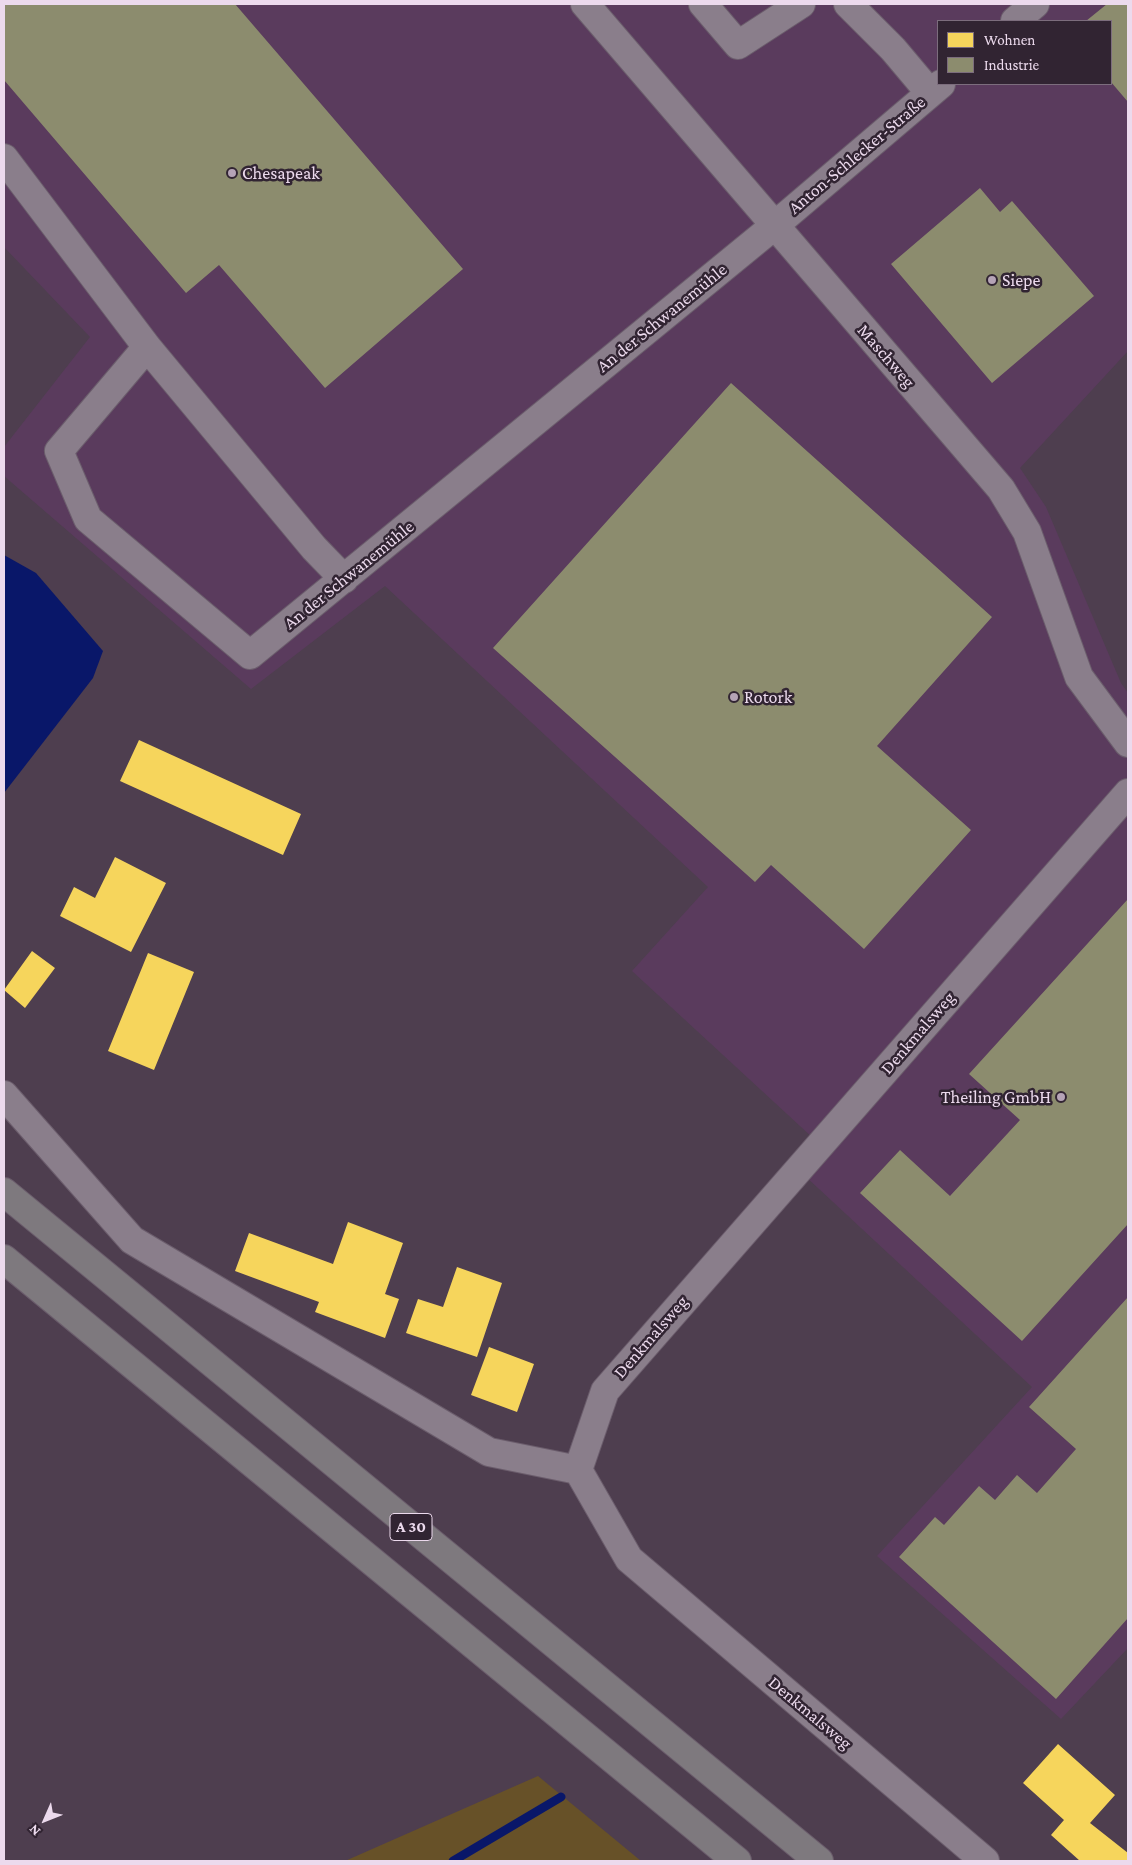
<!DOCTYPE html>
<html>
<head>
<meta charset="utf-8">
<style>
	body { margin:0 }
	#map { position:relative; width:1132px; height:1865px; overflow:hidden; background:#4e3e4f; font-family:"Crimson Pro",serif }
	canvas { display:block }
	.frame { position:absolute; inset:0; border:5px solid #ecdaed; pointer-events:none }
	.legend { position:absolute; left:937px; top:20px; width:175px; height:65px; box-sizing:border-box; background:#312432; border:1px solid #7c6d7d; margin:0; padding:6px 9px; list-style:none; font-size:15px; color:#ecdaed }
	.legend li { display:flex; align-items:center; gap:10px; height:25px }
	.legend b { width:25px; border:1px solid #7c6d7d }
	.north { position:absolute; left:20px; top:1795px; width:50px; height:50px; -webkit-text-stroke:4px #312432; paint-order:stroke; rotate:226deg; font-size:14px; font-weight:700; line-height:20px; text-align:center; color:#ecdaed }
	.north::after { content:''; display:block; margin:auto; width:18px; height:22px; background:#ecdaed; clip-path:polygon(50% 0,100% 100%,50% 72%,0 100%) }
</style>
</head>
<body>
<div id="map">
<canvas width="1132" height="1865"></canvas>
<div class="frame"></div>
<ul class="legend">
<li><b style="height:14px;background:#f6d55c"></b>Wohnen</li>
<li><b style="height:14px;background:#8c8c6e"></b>Industrie</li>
</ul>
<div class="north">N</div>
</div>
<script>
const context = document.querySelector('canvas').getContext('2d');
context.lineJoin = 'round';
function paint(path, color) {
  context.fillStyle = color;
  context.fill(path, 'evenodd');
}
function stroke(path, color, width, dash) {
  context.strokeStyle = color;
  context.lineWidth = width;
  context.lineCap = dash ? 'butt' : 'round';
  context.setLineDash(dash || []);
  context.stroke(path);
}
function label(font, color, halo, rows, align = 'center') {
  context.font = font + ' "Crimson Pro",serif';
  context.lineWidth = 5;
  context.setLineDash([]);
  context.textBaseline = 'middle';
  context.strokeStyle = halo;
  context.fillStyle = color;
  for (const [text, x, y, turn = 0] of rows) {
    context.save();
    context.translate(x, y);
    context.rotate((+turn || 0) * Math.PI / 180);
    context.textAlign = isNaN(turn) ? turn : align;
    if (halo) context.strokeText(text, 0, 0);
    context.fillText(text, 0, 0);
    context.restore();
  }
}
const built = new Path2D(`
	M4,4h1124v347l-108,117 26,39 75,176 7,10v955l-67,71 -184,-163 155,-169 -228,-212 22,-25 -194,-179 76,-84 -323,-301 -134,103 -247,-213v-29l86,-110 -86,-90zM938,21h173v63h-173z`);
const green = new Path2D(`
	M538,1776l103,85h-296z`);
const water = new Path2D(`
	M4,555l32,18 67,78 -10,27 -89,115z`);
const homes = new Path2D(`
	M139,740l162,74 -18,41 -163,-74z
	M115,857l51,26 -35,69 -71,-36 14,-29 21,11z
	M32,951l23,17 -30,40 -21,-18z
	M148,953l46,19 -40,98 -46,-19z
	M348,1222l55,21 -18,51 14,5 -14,39 -70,-26 4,-10 -84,-31 14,-38 84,31z
	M457,1267l45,16 -25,74 -71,-24 12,-34 25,8z
	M489,1347l45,17 -17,48 -46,-17z
	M1058,1744l57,51 -25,28 38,30v8h-48l-29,-26 13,-15 -41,-37z`);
const industry = new Path2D(`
	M4,4h231l228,265 -138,119 -106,-123 -33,28 -182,-213z
	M1107,4h21v98l-17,-20v-61h-25z
	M980,188l20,24 12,-11 82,95 -102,87 -101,-119z
	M731,383l261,234 -115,129 94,84 -107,119 -93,-84 -16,17 -262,-234z
	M1128,899v325l-106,117 -162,-148 40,-43 50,46 70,-76 -51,-46z
	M1128,1297v321l-72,81 -157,-142 36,-40 9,8 35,-39 16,14 22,-25 20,18 39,-44 -47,-42z`);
const stream = new Path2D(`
	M453,1861l108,-64`);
const minor = new Path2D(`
	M585,4l416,485 26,43 52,145 49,66
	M703,4l35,41 63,-41
	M848,4l45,45 37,44
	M1015,21l20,-17
	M4,158l143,189 167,201 30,31
	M147,347l-88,104 29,68 162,136 524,-429 167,-142
	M4,1095l128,145 357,212 89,18
	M985,1861l-356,-302 -51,-89 27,-79 523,-598`);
const highway = new Path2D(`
	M4,1192l815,669
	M4,1259l733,602`);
const markers = [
	[232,173,5,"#b5a3b6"],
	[992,280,5,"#b5a3b6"],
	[734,697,5,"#b5a3b6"],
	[1061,1097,5,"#b5a3b6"]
];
const shields = [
	[411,1527,42]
];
const shieldNames = [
	["A 30",411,1527]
];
const streetNames = [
	["Anton-Schlecker-Straße",857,155,-40],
	["An der Schwanemühle",662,318,-39],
	["Maschweg",886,356,49],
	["An der Schwanemühle",349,575,-39],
	["Denkmalsweg",918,1033,-49],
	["Denkmalsweg",651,1337,-49],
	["Denkmalsweg",810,1713,40]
];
const poiNames = [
	["Chesapeak",242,173],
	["Siepe",1002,280],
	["Rotork",744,697],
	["Theiling GmbH",1051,1097,"right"]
];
paint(built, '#5a3b5d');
paint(green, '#675128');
paint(water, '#091769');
paint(homes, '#f6d55c');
paint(industry, '#8c8c6e');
stroke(stream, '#091769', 9);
stroke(minor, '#6b5d6c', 30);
stroke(highway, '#6b5d6c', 30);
stroke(minor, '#8a7e8b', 28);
stroke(highway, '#7e797e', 28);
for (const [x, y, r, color] of markers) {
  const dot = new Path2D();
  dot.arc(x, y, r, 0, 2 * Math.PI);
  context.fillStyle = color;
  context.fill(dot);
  stroke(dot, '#312432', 2);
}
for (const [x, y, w] of shields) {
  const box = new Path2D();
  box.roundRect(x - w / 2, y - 13.5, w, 27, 4);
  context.fillStyle = '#312432';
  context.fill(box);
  stroke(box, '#ecdaed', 1);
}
label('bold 16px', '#ecdaed', null, shieldNames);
label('18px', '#ecdaed', '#312432', streetNames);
label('18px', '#ecdaed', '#312432', poiNames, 'left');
</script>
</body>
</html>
